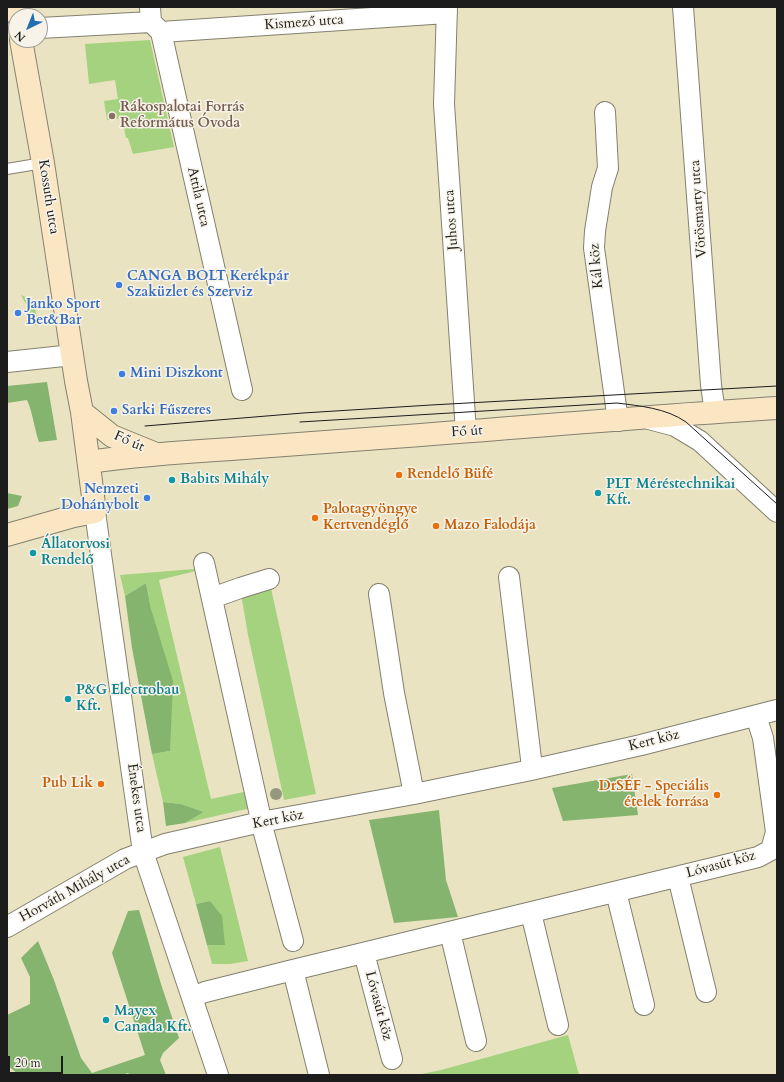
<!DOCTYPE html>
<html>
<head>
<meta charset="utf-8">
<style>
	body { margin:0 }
	#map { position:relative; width:784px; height:1082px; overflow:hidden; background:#eae3c2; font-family:Cardo,serif }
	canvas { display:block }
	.frame { position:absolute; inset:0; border:8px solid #1c1c1c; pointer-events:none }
	.north { position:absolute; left:8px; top:8px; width:40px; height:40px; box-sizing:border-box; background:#f7f3e8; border:1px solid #9f9d96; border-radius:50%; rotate:223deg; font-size:11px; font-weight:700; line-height:16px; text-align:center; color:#1c1c1c }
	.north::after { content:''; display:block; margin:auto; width:14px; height:18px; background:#1f6fb2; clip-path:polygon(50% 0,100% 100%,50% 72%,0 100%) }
	.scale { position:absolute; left:8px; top:1056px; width:55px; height:18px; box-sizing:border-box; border:2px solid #1c1c1c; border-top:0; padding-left:5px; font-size:12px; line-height:14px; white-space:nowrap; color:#1c1c1c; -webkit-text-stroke:3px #f7f3e8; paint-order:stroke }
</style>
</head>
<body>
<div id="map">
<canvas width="784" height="1082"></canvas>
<div class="frame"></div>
<div class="north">N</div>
<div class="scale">20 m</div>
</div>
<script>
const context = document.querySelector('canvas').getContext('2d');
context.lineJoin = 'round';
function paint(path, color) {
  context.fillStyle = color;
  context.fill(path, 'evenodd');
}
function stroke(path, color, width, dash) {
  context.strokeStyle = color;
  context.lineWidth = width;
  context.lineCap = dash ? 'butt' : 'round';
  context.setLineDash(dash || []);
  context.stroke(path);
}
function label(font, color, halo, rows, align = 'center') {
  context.font = font + ' Cardo,serif';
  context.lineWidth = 3;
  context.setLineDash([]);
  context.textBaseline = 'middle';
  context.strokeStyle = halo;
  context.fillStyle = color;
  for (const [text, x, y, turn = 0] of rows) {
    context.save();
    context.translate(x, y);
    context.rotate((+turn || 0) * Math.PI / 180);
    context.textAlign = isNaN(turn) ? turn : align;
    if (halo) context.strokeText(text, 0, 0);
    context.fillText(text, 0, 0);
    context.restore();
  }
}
const green = new Path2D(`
	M150,40l24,107 -41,7 -5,-16h-2l-4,-20 -15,2 -3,-19 14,-2 -3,-19 -26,4 -4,-40z
	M21,295l12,5 4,17 -1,9 -2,-2 -1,-6 -4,1 -1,-11z
	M194,569l2,2 -37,9 52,219 37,-8 3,17 -66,15 19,-11 -23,-8 -18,-2 -11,-48 18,-3 -19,-142 -5,-26 -21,13 -5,-21z
	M269,579l47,215 -32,6 -36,-165 -8,-47z
	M220,847l28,114 -18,3h-18l-5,-19h18l-15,-44 -14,3 -13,-47z
	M568,1035l11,40h-162l24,-5z`);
const forest = new Path2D(`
	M47,382l10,58 -18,2c-5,-14 -6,-29 -12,-42l-20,3v-17z
	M7,493l15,3 -4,10 -11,3z
	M146,583l5,26 22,72 -3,70 -18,3 -20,-106 -7,-52z
	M632,774l6,41 -75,6 -11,-33z
	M163,802l18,2 23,8 -19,11 -19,3z
	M439,810l7,70 12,37 -64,6 -25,-103z
	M210,901l12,15 3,29h-18l-11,-41z
	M139,910l22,74 18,54 -16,15 -3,7 6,15h-36l-2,-2 -6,2h-103l-12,-10v-50l23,-11v-27l-9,-19 17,-17 16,39 27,78 11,15 53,-18 -33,-102 16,-42z`);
const lane = new Path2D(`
	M7,169l36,-6`);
const street = new Path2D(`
	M150,7l1,15 10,10 81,358
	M447,7l-3,97 22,328
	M683,7l28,378 4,27
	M40,28l111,-6
	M161,32l286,-19
	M605,112l3,56 -6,19 -7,44 -1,17 24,173
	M7,362l66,-7
	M649,419l26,7 25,15 77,71
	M95,512l48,340 75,223
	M204,563l60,270 29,108
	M509,577l22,182v11
	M379,594l15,99 20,101
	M212,598l28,-10 29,-9
	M678,877l28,115
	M616,892l28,113
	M531,913l27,112
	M7,927l118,-68 40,-15 96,-22 153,-28 117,-24 110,-25 136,-35
	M450,932l26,109
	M364,953l28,106
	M192,997l13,-5 88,-22
	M319,1075l-26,-105 465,-113 13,-7 5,-18 -13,-94 -7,-22`);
const secondary = new Path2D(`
	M18,7v9
	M82,412l30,24 44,18
	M89,462c47,-7 94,-10 142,-13 54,-4 108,-8 162,-12 128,-9 256,-21 384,-29
	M7,535l67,-19 21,-4 -13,-100 -6,-31 -33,-218 -22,-123`);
const tram = new Path2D(`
	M300,422l317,-19c23,3 49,5 69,19l91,82
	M145,426l158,-13 128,-8 346,-19`);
const trees = [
	[276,794]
];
const markers = [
	[112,116,4,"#8d6e63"],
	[119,285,4,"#3f7fe0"],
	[18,313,4,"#3f7fe0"],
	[122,374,4,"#3f7fe0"],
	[114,411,4,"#3f7fe0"],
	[399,475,4,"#e8710a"],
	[172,480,4,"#0f9aa8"],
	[598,493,4,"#0f9aa8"],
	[147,498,4,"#3f7fe0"],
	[315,518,4,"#e8710a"],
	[436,526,4,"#e8710a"],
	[33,553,4,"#0f9aa8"],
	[68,699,4,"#0f9aa8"],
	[101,784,4,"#e8710a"],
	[717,795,4,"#e8710a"],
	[106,1020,4,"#0f9aa8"]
];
const streetNames = [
	["Kismező utca",304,23,-4],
	["Kossuth utca",48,197,81],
	["Attila utca",198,197,77],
	["Vörösmarty utca",699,209,-94],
	["Juhos utca",452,220,-94],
	["Kál köz",597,266,-95],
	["Fő út",467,432,-4],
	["Fő út",129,442,24],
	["Kert köz",654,741,-14],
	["Énekes utca",136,798,82],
	["Kert köz",278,820,-11],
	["Lóvasút köz",721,865,-15],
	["Horváth Mihály utca",75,889,-29],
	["Lóvasút köz",378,1006,75]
];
const educationNames = [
	["Rákospalotai Forrás",120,108],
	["Református Óvoda",120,124]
];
const shopNames = [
	["CANGA BOLT Kerékpár",127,277],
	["Szaküzlet és Szerviz",127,293],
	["Janko Sport",26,305],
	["Bet&Bar",26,321],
	["Mini Diszkont",130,374],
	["Sarki Fűszeres",122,411],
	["Nemzeti",139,490,"right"],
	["Dohánybolt",139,506,"right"]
];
const foodNames = [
	["Rendelő Büfé",407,475],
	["Palotagyöngye",323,510],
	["Kertvendéglő",323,526],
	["Mazo Falodája",444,526],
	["Pub Lik",93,784,"right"],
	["DrSÉF - Speciális",709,787,"right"],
	["ételek forrása",709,803,"right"]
];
const cultureNames = [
	["Babits Mihály",180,480],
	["PLT Méréstechnikai",606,485],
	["Kft.",606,501],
	["Állatorvosi",41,545],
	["Rendelő",41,561],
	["P&G Electrobau",76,691],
	["Kft.",76,707],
	["Mayex",114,1012],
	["Canada Kft.",114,1028]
];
paint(green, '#a5d27f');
paint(forest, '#84b46e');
stroke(lane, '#83806f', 12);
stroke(street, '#83806f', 22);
stroke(secondary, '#83806f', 24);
stroke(lane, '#fff', 10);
stroke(street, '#fff', 20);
stroke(secondary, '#fbe6c4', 22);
stroke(tram, '#1c1c1c', 1);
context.fillStyle = '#93997a';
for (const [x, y] of trees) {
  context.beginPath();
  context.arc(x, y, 6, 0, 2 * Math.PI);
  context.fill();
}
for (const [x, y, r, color] of markers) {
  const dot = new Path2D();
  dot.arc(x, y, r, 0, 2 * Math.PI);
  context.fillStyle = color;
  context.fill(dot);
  stroke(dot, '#f7f3e8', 1.5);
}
label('14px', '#1c1c1c', '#f7f3e8', streetNames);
label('bold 14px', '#785e54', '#f7f3e8', educationNames, 'left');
label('bold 14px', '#366cbe', '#f7f3e8', shopNames, 'left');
label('bold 14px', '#c56008', '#f7f3e8', foodNames, 'left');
label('bold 14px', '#0d838f', '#f7f3e8', cultureNames, 'left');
</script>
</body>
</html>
